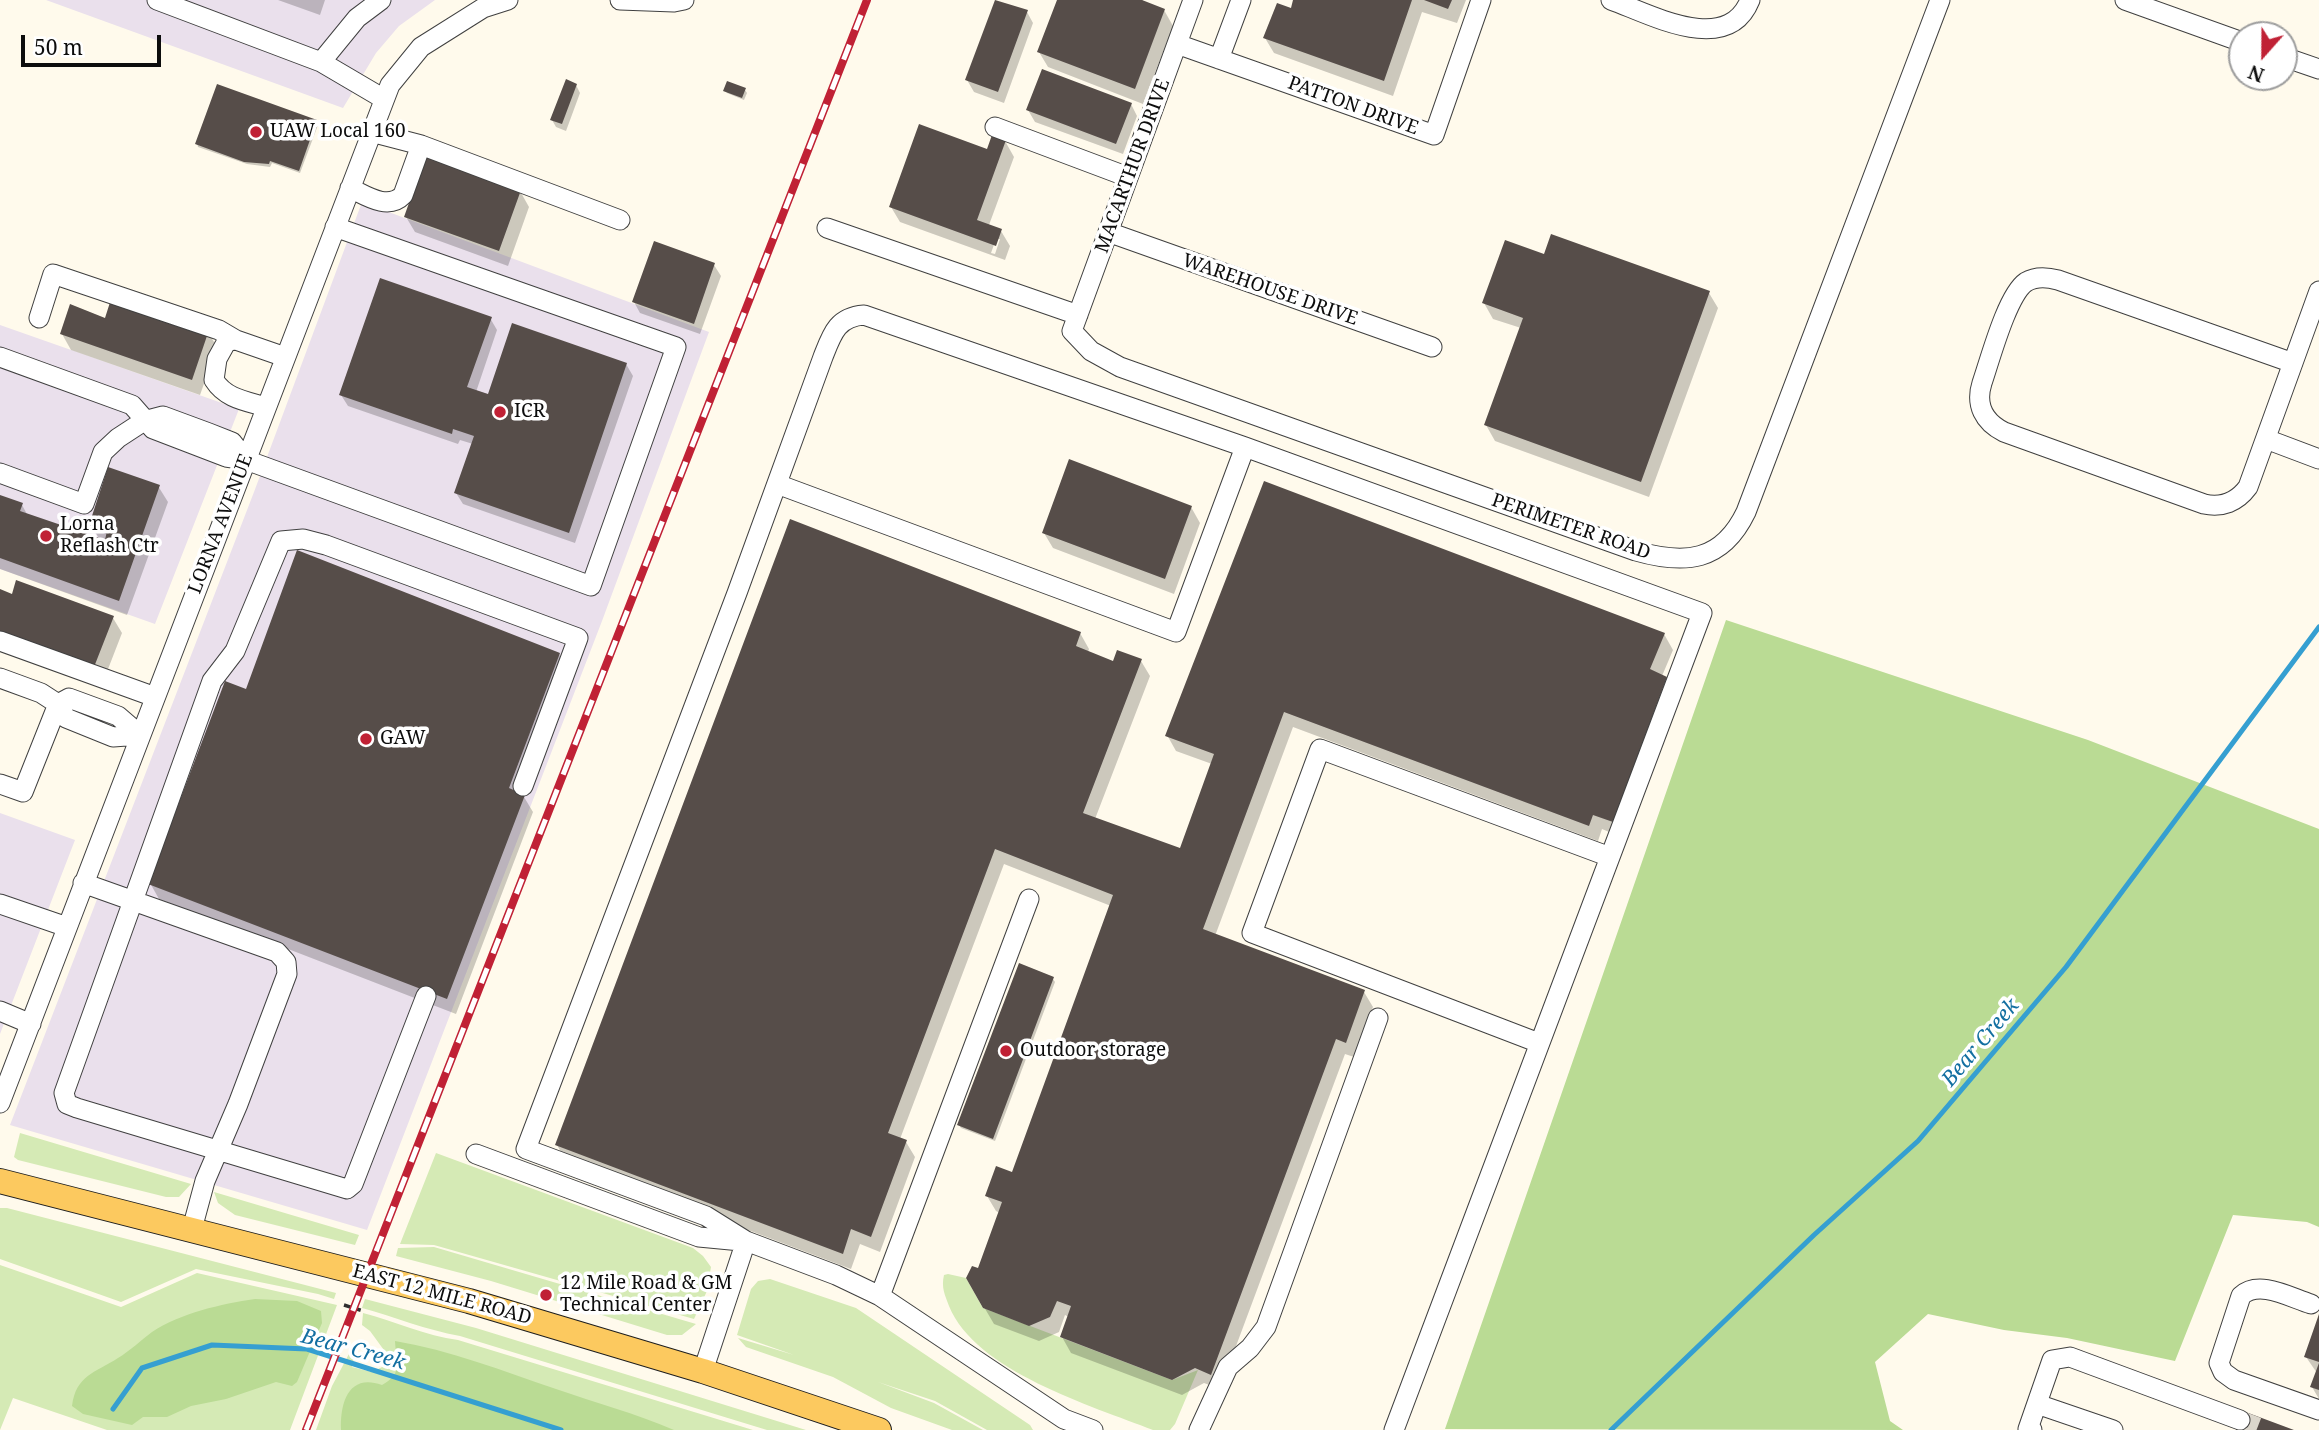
<!DOCTYPE html>
<html>
<head>
<meta charset="utf-8">
<style>
	body { margin:0 }
	#map { position:relative; width:2319px; height:1430px; overflow:hidden; background:#fffaec; font-family:"Noto Serif",serif }
	canvas { display:block }
	.north { position:absolute; left:2228px; top:21px; width:70px; height:70px; box-sizing:border-box; background:#fff; border:2px solid #9e9e9e; border-radius:50%; rotate:201deg; font-size:19px; font-weight:700; line-height:28px; text-align:center; color:#0d0d0d }
	.north::after { content:''; display:block; margin:auto; width:24px; height:32px; background:#c02135; clip-path:polygon(50% 0,100% 100%,50% 72%,0 100%) }
	.scale { position:absolute; left:21px; top:35px; width:140px; height:32px; box-sizing:border-box; border:4px solid #0d0d0d; border-top:0; padding-left:9px; font-size:21px; line-height:24px; white-space:nowrap; color:#0d0d0d; -webkit-text-stroke:5px #fff; paint-order:stroke }
</style>
</head>
<body>
<div id="map">
<canvas width="2319" height="1430"></canvas>
<div class="north">N</div>
<div class="scale">50 m</div>
</div>
<script>
const context = document.querySelector('canvas').getContext('2d');
context.lineJoin = 'round';
function paint(path, color) {
  context.fillStyle = color;
  context.fill(path, 'evenodd');
}
function stroke(path, color, width, dash) {
  context.strokeStyle = color;
  context.lineWidth = width;
  context.lineCap = dash ? 'butt' : 'round';
  context.setLineDash(dash || []);
  context.stroke(path);
}
function label(font, color, halo, rows, align = 'center') {
  context.font = font + ' "Noto Serif",serif';
  context.lineWidth = 7;
  context.setLineDash([]);
  context.textBaseline = 'middle';
  context.strokeStyle = halo;
  context.fillStyle = color;
  for (const [text, x, y, turn = 0] of rows) {
    context.save();
    context.translate(x, y);
    context.rotate((+turn || 0) * Math.PI / 180);
    context.textAlign = isNaN(turn) ? turn : align;
    if (halo) context.strokeText(text, 0, 0);
    context.fillText(text, 0, 0);
    context.restore();
  }
}
const industrial = new Path2D(`
	M46,0h389l-36,26 -23,27 -33,55z
	M362,202l347,130 -107,289 -235,609 -357,-105 244,-633z
	M0,325l239,84 -84,215 -155,-55z
	M0,813l75,27 -75,194z`);
const green = new Path2D(`
	M20,1133l171,51 -12,13h-13l-148,-37 -4,-3z
	M436,1153l257,95 10,8 8,11 -4,24 -13,28 -260,-74 -34,-1z
	M214,1192l145,43 -4,10 -120,-30 -17,-12z
	M0,1208h7l329,85 -2,6 -16,-5 -122,-25 -75,33 -121,-43z
	M434,1247l262,77 -14,11h-15l-176,-54 -95,-25 2,-8z
	M0,1265l121,42 76,-34 140,32 -47,125h-183l-94,-32 -13,32z
	M948,1274l18,4 17,30 189,72 26,-10 -23,54 -5,6h-17c-61,-24 -178,-59 -204,-124 -4,-11 -8,-18 -5,-31z
	M770,1279l86,29 174,117 3,5h-46l-52,-29 -57,-19 56,21 49,27h-31l-61,-22 -58,-31 -87,-30 -8,-9 56,17 -57,-20 14,-46 7,-8z
	M365,1299l111,29 330,102h-39l-307,-94c-34,-6 -65,-19 -98,-28z
	M363,1313c31,8 63,23 95,27l295,90h-437l16,-44 18,-34 4,5 -2,10 20,5 14,-7 3,-8 -19,-26 -8,-6z`);
const forest = new Path2D(`
	M1726,620l362,120 231,89v398l-12,-5 -74,-7 -58,146 -108,-23 -63,-8 -76,-16 -53,48 15,59 13,9 -458,-1z
	M255,1299l42,2 24,10 1,12 -25,59 -5,4 -16,-4 -50,17 -35,7 -24,11h-24l-11,8 -49,-11 -11,-8c4,-31 23,-33 46,-48 12,-7 23,-18 34,-26 29,-19 69,-28 103,-33z
	M395,1341c55,9 108,30 161,48 40,14 79,24 118,41h-333c-1,-28 8,-57 41,-45 22,-12 14,-23 13,-44z`);
const shadow = new Path2D(`
	M278,0h47l-5,15z
	M1059,0h84v2l21,8 9,16 -30,78 -95,-37 -9,-15z
	M1295,0h171l-9,23 -35,-11 -29,84 -119,-43 -9,-15 27,-28z
	M1027,12l6,11 -29,80 -30,-11 -7,-12z
	M576,85l4,8 -14,38 -10,-4 -4,-7z
	M725,90h20l2,3 -3,7 -17,-7z
	M1131,104l6,12 -14,38 -88,-32 -7,-12z
	M316,122l2,3 -18,48 -28,-10 -2,4 -23,-3 -49,-17 -1,-4z
	M1005,141l9,16 -25,68 12,6 9,15 -5,14 -105,-38 -9,-15zM996,239h4l-5,15 -4,-1z
	M520,191l9,16 -21,59 -93,-34 -9,-15z
	M1545,256l164,37 9,15 -69,189 -154,-56 -9,-16 35,-97 -28,-9 -9,-16z
	M714,265l7,11 -21,58 -60,-21 -6,-11z
	M490,318l7,12 -21,62 13,5 137,-33 7,12 -58,167 -112,-39 -7,-11 17,-49 -13,-4 -2,4 -110,-38 -7,-11z
	M106,320l102,12 9,15 -17,48 -129,-45 -9,-16z
	M158,486l10,16 -41,113 -127,-46v-73l22,9 6,11 72,24 -9,-15z
	M1191,507l9,16 -26,71 -121,-46 -9,-15z
	M0,591l13,5 100,22 9,15 -19,49z
	M1080,633l9,16 -1,3 26,11 27,-2 9,15 -55,143 86,32 31,-87 -36,-13 -9,-16 497,-101 9,16 -11,26 4,2 9,16 -54,143 -19,-8 -4,12 -305,-114 -78,209 149,56 9,15 -19,50 -9,-3 -125,335 -16,-6 -22,12 -111,-42 -9,-16 7,-20 -4,-2 -6,17 -20,9 -45,-17 -10,-17 -5,-37 21,-57 -4,-2 -9,-15 26,-21 98,-269 -107,-42 -104,275 6,3 9,15 -35,95 -20,-8 -9,25 -285,-108 -9,-16z
	M559,654l9,16 -44,127 9,15 -77,202 -297,-115 -9,-16 97,-192z
	M1053,979l2,3 -60,159 -34,-13 -2,-3z
	M2319,1318v81l-7,-12 5,-14 -11,-16z`);
const stream = new Path2D(`
	M113,1409l29,-41 70,-23 95,4 254,81
	M1611,1430l203,-195 104,-94 148,-174 253,-340`);
const building = new Path2D(`
	M995,0l33,10 -30,82 -33,-12z
	M1057,0h85l23,9 -30,80 -98,-37z
	M1293,0h119l-28,81 -121,-43 14,-35 14,5z
	M1424,0h28l-4,9z
	M1042,69l90,34 -16,41 -90,-34z
	M566,79l11,5 -15,40 -12,-4z
	M727,81l19,7 -4,10 -19,-7z
	M217,84l100,36 -18,51 -29,-10 -1,3 -25,-2 -49,-18z
	M919,124l68,25 5,-14 14,5 -29,80 25,9 -6,17 -107,-39z
	M426,155l95,35 -22,61 -95,-34z
	M1551,234l159,57 -69,191 -157,-57 39,-107 -41,-15 23,-63 39,14z
	M654,241l61,22 -21,61 -62,-22z
	M380,278l112,39 -25,70 21,7 24,-71 115,40 -58,170 -115,-40 20,-57 -21,-7 -1,5 -113,-39z
	M112,296l97,34 -17,50 -132,-46 10,-30 35,14z
	M1069,459l123,47 -27,73 -123,-46z
	M108,467l52,18 -41,116 -119,-43v-63l23,8 -3,8 85,29 2,-9 -18,-6z
	M1264,481l401,152 -15,36 17,8 -54,145 -20,-7 -4,11 -305,-114 -81,217 162,61 -19,53 -10,-4 -125,336 -16,-7 -23,12 -112,-43 11,-31 -14,-5 -7,16 -21,9 -46,-18 -17,-30 6,-12 6,2 24,-66 -17,-6 11,-30 16,6 101,-277 -118,-46 -107,284 19,7 -36,97 -20,-8 -8,25 -288,-109 235,-626 291,113 -5,14 37,15 4,-11 25,9 -59,154 97,35 34,-94 -49,-18z
	M297,550l263,103 -51,135 16,7 -78,204 -299,-115 77,-203 21,8z
	M16,580l98,36 -20,51 -94,-35v-43l12,5z
	M1019,963l35,14 -61,162 -36,-14z
	M2319,1314v48l-15,-5z
	M2319,1363v27l-9,-3z
	M2243,1411l51,19h-58z`);
const minorTunnel = new Path2D(`
	M2240,1420l26,10`);
const path = new Path2D(`
	M344,1305l19,6`);
const minor = new Path2D(`
	M157,0l164,62
	M381,0l-24,18 -36,44 63,37
	M620,0l54,2 10,-2
	M1193,0l-121,331 19,20 29,16 516,184c49,14 86,11 110,-39l194,-512
	M1611,0c39,14 116,57 139,0
	M2125,0l117,42
	M1177,44l257,91 47,-135
	M2284,57l35,12
	M1219,59l22,-59
	M995,127l133,50
	M371,132l50,13 199,75
	M350,188c15,7 38,23 53,7l18,-50
	M827,228l251,87
	M1108,232l324,115
	M39,318l14,-44 166,56 17,10
	M0,357l132,48 21,24 73,28 20,3 345,126 85,-239 -341,-120
	M2293,363l-235,-83c-11,-3 -22,-4 -32,2 -19,13 -36,78 -44,101 -7,22 2,39 22,49l200,72c18,4 33,-2 44,-17l71,-196
	M266,407c-20,-6 -40,-8 -52,-27l3,-21 10,-18 9,-1 49,17
	M2266,439l53,20
	M0,473l84,31 19,-52 15,-14 26,-17 19,-5 46,17 23,9 14,18
	M777,484l399,148 69,-185
	M0,641l155,56
	M0,678l41,15 17,11 -35,88 -23,-8
	M69,698l49,18 22,19 -27,2 -47,-19 -8,-14z
	M83,883l194,69 9,10 1,12 -49,130 -33,77 -13,48
	M0,904l67,23
	M426,996l-73,188 -6,5 -270,-81 -10,-4 -3,-11 148,-412 23,-30 46,-110 22,-2 23,6 252,93 -55,148
	M0,1011l31,13
	M1539,1043l-287,-110 68,-184 290,108
	M0,1103l390,-1018 31,-38 62,-39 25,-8
	M476,1154l223,83 42,4
	M880,1296l149,-397
	M2311,1304c-20,-6 -52,-25 -70,-8l-22,67 4,9 11,8 85,30
	M703,1371l43,-130
	M2037,1404l76,26
	M1093,1430l-29,-11 -184,-123 -44,-21 -90,-34 -40,-25 -180,-67 211,-556 86,-236c9,-23 14,-40 41,-42l381,132 457,166 -308,817
	M1199,1430l29,-63 22,-19 16,-21 112,-309
	M2032,1430l-4,-1 24,-69 18,-3 170,63`);
const major = new Path2D(`
	M0,1181l469,120 234,70 176,59`);
const rail = new Path2D(`
	M306,1430l561,-1430`);
const markers = [
	[256,132,7,"#c02135"],
	[500,412,7,"#c02135"],
	[46,536,7,"#c02135"],
	[366,739,7,"#c02135"],
	[1006,1051,7,"#c02135"],
	[546,1295,7,"#c02135"]
];
const streetNames = [
	["PATTON DRIVE",1353,106,20],
	["MACARTHUR DRIVE",1133,166,-70],
	["WAREHOUSE DRIVE",1270,290,19],
	["LORNA AVENUE",221,524,-69],
	["PERIMETER ROAD",1571,527,19],
	["EAST 12 MILE ROAD",442,1295,15]
];
const poiNames = [
	["UAW Local 160",270,132],
	["ICR",514,412],
	["Lorna",60,525],
	["Reflash Ctr",60,547],
	["GAW",380,739],
	["Outdoor storage",1020,1051],
	["12 Mile Road & GM",560,1284],
	["Technical Center",560,1306]
];
const waterNames = [
	["Bear Creek",1981,1043,-50],
	["Bear Creek",353,1350,15]
];
paint(industrial, '#eae0ec');
paint(green, '#d5eab5');
paint(forest, '#badb94');
paint(shadow, '#0003');
stroke(stream, '#359fd1', 5);
paint(building, '#564d49');
stroke(minorTunnel, '#dbd6cb', 19, [19, 10]);
stroke(minor, '#404040', 21);
stroke(major, '#1e1e1e', 26);
stroke(path, '#2f2f2f', 3.5, [7, 3.5]);
stroke(minor, '#fff', 19);
stroke(major, '#fcc95f', 24);
stroke(rail, '#c02135', 8);
stroke(rail, '#fff', 5, [16]);
for (const [x, y, r, color] of markers) {
  const dot = new Path2D();
  dot.arc(x, y, r, 0, 2 * Math.PI);
  context.fillStyle = color;
  context.fill(dot);
  stroke(dot, '#fff', 2.5);
}
label('19px', '#0d0d0d', '#fff', streetNames);
label('19px', '#0d0d0d', '#fff', poiNames, 'left');
label('italic 21px', '#136fa1', '#fff', waterNames);
</script>
</body>
</html>
